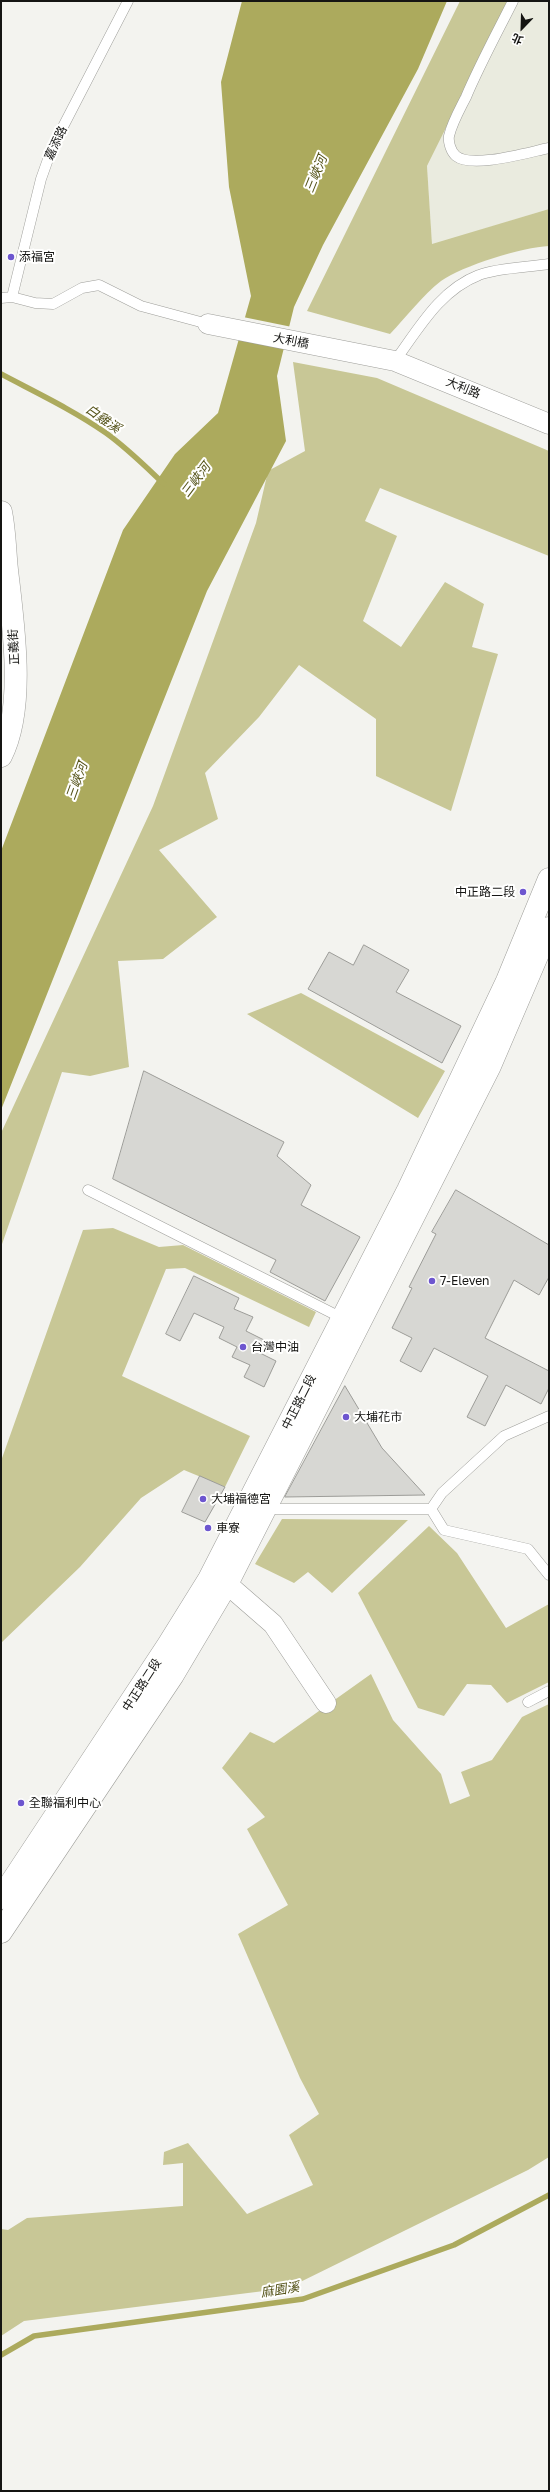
<!DOCTYPE html>
<html>
<head>
<meta charset="utf-8">
<style>
	body { margin:0 }
	#map { position:relative; width:550px; height:2492px; overflow:hidden; background:#f3f3ef; font-family:"Golos Text","Noto Sans TC",sans-serif }
	canvas { display:block }
	.frame { position:absolute; inset:0; border:2px solid #151513; pointer-events:none }
	.north { position:absolute; left:502px; top:8px; width:40px; height:40px; -webkit-text-stroke:3px #fffffe; paint-order:stroke; rotate:203deg; font-size:11px; font-weight:700; line-height:16px; text-align:center; color:#151513 }
	.north::after { content:''; display:block; margin:auto; width:14px; height:18px; background:#151513; clip-path:polygon(50% 0,100% 100%,50% 72%,0 100%) }
</style>
</head>
<body>
<div id="map">
<canvas width="550" height="2492"></canvas>
<div class="frame"></div>
<div class="north">北</div>
</div>
<script>
const context = document.querySelector('canvas').getContext('2d');
context.lineJoin = 'round';
function paint(path, color) {
  context.fillStyle = color;
  context.fill(path, 'evenodd');
}
function stroke(path, color, width, dash) {
  context.strokeStyle = color;
  context.lineWidth = width;
  context.lineCap = dash ? 'butt' : 'round';
  context.setLineDash(dash || []);
  context.stroke(path);
}
function label(font, color, halo, rows, align = 'center') {
  context.font = font + ' "Golos Text","Noto Sans TC",sans-serif';
  context.lineWidth = 4;
  context.setLineDash([]);
  context.textBaseline = 'middle';
  context.strokeStyle = halo;
  context.fillStyle = color;
  for (const [text, x, y, turn = 0] of rows) {
    context.save();
    context.translate(x, y);
    context.rotate((+turn || 0) * Math.PI / 180);
    context.textAlign = isNaN(turn) ? turn : align;
    if (halo) context.strokeText(text, 0, 0);
    context.fillText(text, 0, 0);
    context.restore();
  }
}
const built = new Path2D(`
	M509,1h40v208l-117,36 -5,-79z`);
const green = new Path2D(`
	M460,1h49l-82,165 5,78 117,-35v37c-26,1 -87,20 -108,35 -18,14 -35,36 -51,53l-83,-23z
	M293,362l84,16 172,73v105l-169,-68 -15,33 32,15 -34,85 38,26 44,-65 39,22 -12,43 26,7 -47,157 -75,-35v-57l-77,-54 -40,52 -54,56 13,46 -59,31 58,67 -54,42 -45,2 11,106 -39,9 -28,-4 -61,175v-114l152,-327 103,-283 12,-52 37,-20z
	M301,993l144,78 -27,47 -171,-104z
	M113,1228l46,19 24,-2 133,67 -7,15 -124,-59 -19,1 -44,107 128,60 -25,51 -41,-17 -43,28 -61,69 -79,76v-182l82,-231z
	M282,1519l126,1 -76,73 -24,-21 -14,11 -39,-19z
	M429,1526l28,27 49,75 43,-24v78l-42,21 -16,-18 -24,-1 -23,32 -26,-8 -60,-115z
	M371,1674l22,46 48,54 9,30 20,-8 -9,-24 31,-12 30,-43 27,-13v453l-21,13 -240,118 -264,33 -23,15v-107l7,1 19,-12 156,-12v-43l-20,2 1,-13 24,-9 59,71 66,-29 -24,-50 30,-21 -19,-36 -62,-144 50,-29 -41,-76 18,-12 -43,-49 28,-36 24,11z`);
const water = new Path2D(`
	M242,1h205l-29,68 -95,176 -29,62 -17,69 9,65 -79,150 -206,519v-259l122,-321 52,-76 43,-41 33,-117 -22,-109 -8,-105z`);
const pier = new Path2D(`
	M243,317l49,10 -5,19 -49,-10z`);
const stream = new Path2D(`
	M1,374c36,19 72,36 105,59 21,15 39,33 58,51
	M1,2355l33,-19 269,-37 151,-54 95,-50`);
const building = new Path2D(`
	M364,945l45,25 -13,22 65,34 -19,37 -134,-74 21,-37 24,13z
	M144,1071l140,71 -7,14 34,29 -10,20 59,32 -35,64 -55,-29 6,-12 -163,-81z
	M456,1190l93,55v32l-10,18 -25,-15 -29,58 64,33v17l-8,16 -35,-19 -21,41 -18,-9 21,-41 -54,-28 -13,24 -21,-11 12,-23 -20,-10 20,-40 -3,-1 27,-53 -4,-2z
	M194,1276l45,22 -5,11 19,8 -7,14 18,9 -6,12 18,9 -12,26 -20,-10 6,-12 -18,-8 5,-10 -18,-9 5,-11 -30,-14 -14,28 -14,-7z
	M345,1386l37,62 43,47 -140,2z
	M200,1476l25,11 -20,35 -23,-10z`);
const lane = new Path2D(`
	M513,1c-16,32 -33,63 -47,96 -6,12 -14,26 -17,39 -1,6 2,16 7,20 16,13 73,-4 93,-8
	M12,297l29,-118 11,-31 76,-147
	M1,298l11,-1 23,6 18,1 29,-16 17,-3 42,21 67,18
	M395,361c24,-33 45,-71 84,-86 17,-7 51,-8 70,-11
	M88,1190l254,128
	M549,1416l-45,20 -62,57 -11,16 13,21 84,19 21,26
	M266,1509h165
	M528,1702l21,-11`);
const street = new Path2D(`
	M208,324l187,37 154,63
	M227,1584l46,40 53,79`);
const secondary = new Path2D(`
	M1,512c4,19 4,40 6,58 6,53 19,137 -6,186`);
const primary = new Path2D(`
	M1,1898l167,-253 41,-66 199,-389 99,-209 42,-102
	M1,1932l172,-257 54,-91 263,-518 59,-138`);
const markers = [
	[11,257,4,"#6d56cf"],
	[523,892,4,"#6d56cf"],
	[432,1281,4,"#6d56cf"],
	[243,1347,4,"#6d56cf"],
	[346,1417,4,"#6d56cf"],
	[203,1499,4,"#6d56cf"],
	[208,1528,4,"#6d56cf"],
	[21,1803,4,"#6d56cf"]
];
const streetNames = [
	["嘉添路",56,143,-65],
	["大利橋",291,341,11],
	["大利路",463,388,22],
	["正義街",14,647,-93],
	["中正路二段",299,1402,-63],
	["中正路二段",142,1685,-57]
];
const poiNames = [
	["添福宮",19,257],
	["中正路二段",515,892,"right"],
	["7-Eleven",440,1281],
	["台灣中油",251,1347],
	["大埔花市",354,1417],
	["大埔福德宮",211,1499],
	["車寮",216,1528],
	["全聯福利中心",29,1803]
];
const waterNames = [
	["三峽河",316,174,-68],
	["白雞溪",103,419,35],
	["三峽河",196,480,-53],
	["三峽河",77,781,-70],
	["麻園溪",280,2290,-9]
];
paint(built, '#eaebdf');
paint(green, '#c8c796');
paint(water, '#acaa5d');
paint(pier, '#f3f3ef');
stroke(stream, '#acaa5d', 5.5);
paint(building, '#d7d7d3');
stroke(building, '#9c9c98', 1);
stroke(lane, '#9e9e9a', 11);
stroke(street, '#9e9e9a', 21);
stroke(secondary, '#9e9e9a', 23);
stroke(primary, '#9e9e9a', 23);
stroke(lane, '#fff', 10);
stroke(street, '#fff', 20);
stroke(secondary, '#fff', 22);
stroke(primary, '#fff', 22);
for (const [x, y, r, color] of markers) {
  const dot = new Path2D();
  dot.arc(x, y, r, 0, 2 * Math.PI);
  context.fillStyle = color;
  context.fill(dot);
  stroke(dot, '#fffffe', 1.5);
}
label('12px', '#151513', '#fffffe', streetNames);
label('12px', '#151513', '#fffffe', poiNames, 'left');
label('italic 13px', '#545218', '#fffffe', waterNames);
</script>
</body>
</html>
